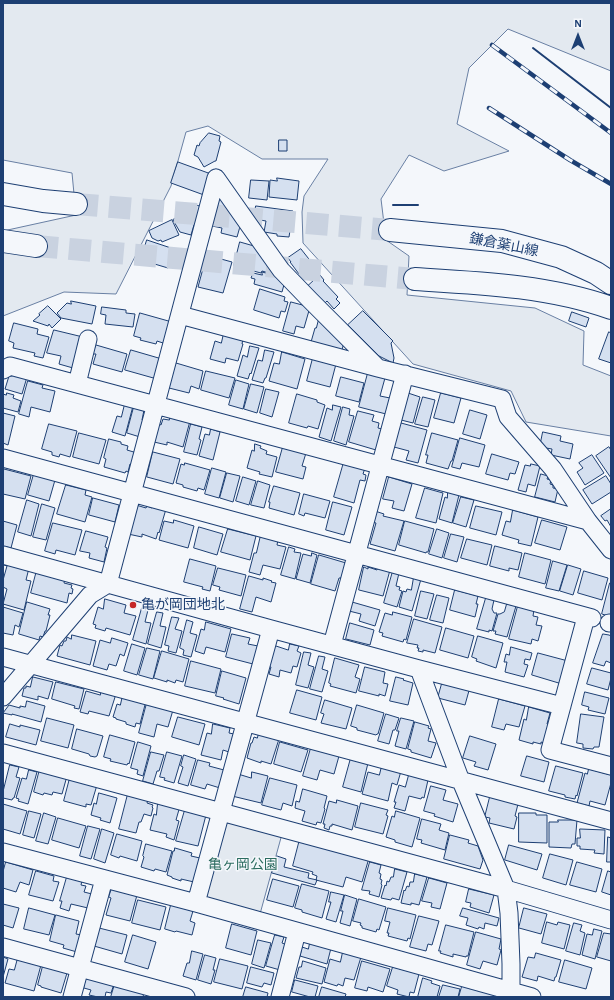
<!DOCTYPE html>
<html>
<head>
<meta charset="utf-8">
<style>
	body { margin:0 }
	#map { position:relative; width:614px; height:1000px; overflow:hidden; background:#f4f7fb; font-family:"Alegreya Sans",sans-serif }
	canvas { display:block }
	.frame { position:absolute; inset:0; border:4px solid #1d3f73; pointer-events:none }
	.north { position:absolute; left:558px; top:16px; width:40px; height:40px; -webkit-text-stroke:3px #f4f7fb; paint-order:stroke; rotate:0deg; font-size:11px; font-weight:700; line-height:16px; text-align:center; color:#1d3f73 }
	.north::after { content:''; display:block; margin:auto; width:14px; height:18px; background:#1d3f73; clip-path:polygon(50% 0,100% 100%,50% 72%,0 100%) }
</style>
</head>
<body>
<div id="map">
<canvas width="614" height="1000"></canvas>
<div class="frame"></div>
<div class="north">N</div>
</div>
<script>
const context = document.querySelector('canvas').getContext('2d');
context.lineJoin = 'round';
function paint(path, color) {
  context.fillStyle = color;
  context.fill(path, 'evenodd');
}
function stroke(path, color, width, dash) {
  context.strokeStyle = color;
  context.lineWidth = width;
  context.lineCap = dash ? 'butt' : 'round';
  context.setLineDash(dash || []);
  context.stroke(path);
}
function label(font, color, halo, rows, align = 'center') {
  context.font = font + ' "Alegreya Sans","Noto Sans JP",sans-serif';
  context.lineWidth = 3;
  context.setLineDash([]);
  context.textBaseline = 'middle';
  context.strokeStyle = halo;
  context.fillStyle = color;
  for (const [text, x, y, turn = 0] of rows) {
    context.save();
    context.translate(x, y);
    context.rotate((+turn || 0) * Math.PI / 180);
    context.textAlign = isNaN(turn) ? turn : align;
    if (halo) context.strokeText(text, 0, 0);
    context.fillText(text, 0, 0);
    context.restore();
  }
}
const green = new Path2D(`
	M3,3h608v68l-103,-42 -39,39 -12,56 52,27 -65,20 -35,-16 -28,44 5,41 23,16 -2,39 128,13 49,23 -1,34 28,11v60l-85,-14 -15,-31 -98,-27 -110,-121 -1,-31 2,-16 24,-37h-66l-54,-33 -22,6 -15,54 -55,108 -52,-2 -61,24v-85l73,-16 -4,-42 -69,-13z
	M229,820l53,14 -22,80 -53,-14 -3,-5 20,-72z`);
const building = new Path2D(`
	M209,133l11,3 -1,5 2,1 -5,19h-1l-11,6 -6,-10 -4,-2 3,-10 2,1 1,-3z
	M279,140h8v11h-8z
	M178,162l33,12 -7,21 -33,-12z
	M277,178l22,3 -2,19 -28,-3 1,-17 7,1z
	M251,180l18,1 -2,19 -18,-2z
	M219,199l12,3 -2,10 9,2 3,9 -4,14 -16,-4 1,-5 -10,-2z
	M196,205l7,2 -3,12 -4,-1 -5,17 -11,-3 -7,-12z
	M256,206l37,5 -4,26 -12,-1v-2l-13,-2 2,-11 -6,-1v-2l-6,-1z
	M172,220l7,15 -17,7 -1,-2 -3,1 -6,-3 -3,-7z
	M147,240l27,9 -6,19 -27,-8z
	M240,242l21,6 10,18 -2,7 -7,-2 -1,2 -27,-7z
	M301,249l15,19 -14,10 -12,-16h1l-3,-4z
	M210,256l22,6 -9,31 -25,-6 7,-26h3z
	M262,272l19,5 4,4 -3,11 -28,-8 1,-5 -4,-1 2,-5 9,2z
	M320,275l4,5 -1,1 15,16 -2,2 4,4 -6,6 -7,-8 -2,2 -17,-17z
	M260,289l25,8 -1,4 4,1 -3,10 -4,-1 -2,7 -25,-8z
	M71,301l25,5 -4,18 -31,-6 -4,-5 10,-10 4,1z
	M291,302l19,5 -6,21 -8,-2 -2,8 -11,-3z
	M48,306l13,13 -9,9 -3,-4 -1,2 -15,-5 7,-6 -1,-1z
	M102,307l24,3v3l9,1 -2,13 -28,-3 1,-9 -5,-1z
	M363,311l30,30 -2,2 3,15 -1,5 -14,-7 -31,-31z
	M572,312l17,6 -3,9 -17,-6z
	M140,313l32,9 -6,22 -9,-3 -1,3 -16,-4 1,-2 -7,-2z
	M319,319l25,23 -2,8 -31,-8 4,-14h1z
	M14,323l24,6 -1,5 12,3 -6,21 -9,-2 1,-3 -22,-5 1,-5 -5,-2z
	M54,330l29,7 -10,31 -14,-4 2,-8 -14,-3z
	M609,332l2,1v30l-12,-4z
	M224,333l19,6 -1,5h1l-5,17 -12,-3 -1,5 -15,-4 5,-18 6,2z
	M96,345l31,9 -5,18 -29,-8 3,-10h-3z
	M250,346l9,2 -8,26 -1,-1 -2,6 -11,-3 6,-21 4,2z
	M131,350l31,9 -5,20 -32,-9z
	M265,350l9,2 -8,26h-1l-2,5 -11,-3 6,-20 4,1z
	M282,352l23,7 -8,30 -28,-8 5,-18 5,1z
	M313,358l23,6 -6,23 -23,-6z
	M176,363l27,8 -4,18 -8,-3 -2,7 -20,-5z
	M206,371l29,7 -6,20 -28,-8z
	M13,373l14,4 -5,17 -17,-5 4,-13h3z
	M368,373l17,5 -5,18 10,2 -4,16 -27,-7z
	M341,377l23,6 -5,19 -23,-6z
	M236,380l13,4 -6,25 -14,-4z
	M28,381l15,4 -1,3 13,3 -5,21 -19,-5 -2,10 -10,-3z
	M251,384l13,3 -7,26 -13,-4z
	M266,389l13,3 -7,25 -12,-4z
	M7,393l7,2 -1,3 8,3 -3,11 -15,-4v-14l3,1z
	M408,393l12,4 -7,26 -12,-3z
	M441,393l20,5 -7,25 -20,-5z
	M297,394l20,6v2l8,3 -7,24 -10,-3 -1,2 -18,-5z
	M423,397l12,3 -7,27 -13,-3z
	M125,404l8,2 -8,30 -13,-4 5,-16 4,1z
	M333,405l8,2 -10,34 -12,-4 8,-29 5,2z
	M134,407l10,3 -2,10h3l-5,17 -13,-4z
	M343,407l7,2 -1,6 5,1 -8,29 -12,-4z
	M470,410l17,5 -7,24 -17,-5z
	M358,411l16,4 -2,6 7,2 -1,5 4,1 -6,21 -27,-8z
	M3,413l12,3 -7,29 -5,-2z
	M170,416l20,5 -7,26 -16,-5v3l-13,-3 5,-18 2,1 2,-6 6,1z
	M401,423l26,7 -9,33 -12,-3 3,-9 -15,-4z
	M49,424l28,7 -7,26 -10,-3 -1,3 -7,-2v-3l-10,-3z
	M191,424l11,3 -3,12 2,1 -4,15 -13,-3z
	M211,429l9,3 -7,28 -14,-4 6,-22 4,1z
	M543,432l18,4 -1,5 13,3 -3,15 -19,-4 1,-6 -12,-2z
	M79,433l27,7 -7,24 -26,-7z
	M432,433l26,7 -6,21h-1l-3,8 -22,-6 2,-8h-2z
	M460,438l25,7 -6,22 -17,-4 -2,6 -8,-2z
	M109,439l12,3v2l7,2 -1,4 10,3 -3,12 -4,-1 -2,8 -2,-1 -1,2 -21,-6 2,-8 -2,-1z
	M255,444l6,2 -1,2 7,3 -1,3 11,3 -5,20 -13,-3 1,-2 -13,-4 5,-18 2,1z
	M283,447l23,6 -4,13 4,1 -3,12 -27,-7z
	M609,447l2,3v28l-15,-22z
	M153,452l27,7 -7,25 -26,-7z
	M492,454l27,8 -4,12 -5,-1 -2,7 -22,-6z
	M592,455l12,18 -19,12 -8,-13 6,-4 -4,-5z
	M344,462l21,6 -2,6 3,1 -1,6 -5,-1 -6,23 -20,-6z
	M185,463l25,7 -6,20 -6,-2 -1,3 -14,-4v-2l-7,-2 5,-19 3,1z
	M531,464l9,2 -5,20 -7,-2 -2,8 -8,-2 7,-25 5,1z
	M212,468l14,4 -7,26 -14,-4z
	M4,469l27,7 -6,23 -22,-5z
	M227,473l13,3 -7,26 -13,-4z
	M34,474l21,6 -6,21 -21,-6z
	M541,474l7,2 -1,3 4,1 -1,4 3,1v3l5,1 -3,13 -20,-5z
	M606,476l5,8v8l-19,12 -9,-14z
	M243,477l13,4 -7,24 -13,-4z
	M389,477l23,7 -8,27 -12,-3 2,-7 -11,-2z
	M258,481l12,4 -6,23 -13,-3z
	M66,485l20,5 -1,5 7,2 -7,25 -28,-8z
	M274,486l26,7 -6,22 -25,-7 1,-6h-1z
	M425,488l18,5 -7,30 -20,-5z
	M448,492l11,3 -7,28 -13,-4 6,-22 2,1z
	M304,494l26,7 -5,17 -20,-5 -1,3 -5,-2z
	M461,497l13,3 -8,27 -13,-4z
	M93,498l26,7 -4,17 -26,-7z
	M27,500l12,4 -8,32 -13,-4z
	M333,502l19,5 -8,28 -18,-5z
	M42,504l13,4 -9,32 -13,-3z
	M136,505l10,3 1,-2 5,2v-3l14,4 -7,24 -1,-1 -2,7 -14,-5v3l-14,-3z
	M476,506l26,6 -6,23 -26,-7z
	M611,509v18l-4,-7 -2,1 -4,-5z
	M513,510l25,7 -7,29 -13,-3 1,-3 -17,-5 4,-14 4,1z
	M375,511l9,3 -1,2 21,5 -9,30 -25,-7 6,-21 -4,-1z
	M174,520l20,6 -6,22 -29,-8 5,-19 9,2z
	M542,520l25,7 -7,23 -25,-7z
	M3,521l14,4 -6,23 -8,-2z
	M405,521l29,8 -6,23h-2v1l-27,-8z
	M53,523l29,7 -7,25 -19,-5 -1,4 -10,-3z
	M199,527l24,7 -6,21 -23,-7z
	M228,529l28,7 -6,24 -29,-8z
	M437,529l12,4 -7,25 -13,-4z
	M86,531l22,6 -3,10 2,1 -3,14 -15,-4 1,-5 -10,-2z
	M451,534l13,3 -7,25 -13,-4z
	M261,535l17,5 -1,5 9,2 -6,22 -17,-4 -3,10 -11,-3 5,-19h2z
	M467,539l25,6 -5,20 -26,-7z
	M495,546l27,7 -4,17 -9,-2v3l-19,-5z
	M289,547l6,2 -1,3 7,1 -6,26 -14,-4z
	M312,553l5,2 -7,28 -14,-4 7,-25 8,2z
	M525,553l26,7 -6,24 -26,-7z
	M319,555l27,8 -4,15h-3l-4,13 -24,-7z
	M190,559l26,7 -6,25 -8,-2 1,-2 -19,-5z
	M5,561l24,7 -3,12 5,1 -7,29 -21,-6 4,-15 -4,-2v-7l4,-14 -3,-1z
	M553,561l14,4 -8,26 -13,-3z
	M568,565l13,4 -8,26 -13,-4z
	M364,567l4,2v-2l9,3 1,-3 12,3 -7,26 -24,-6z
	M218,568l28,7 -5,21 -22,-6 1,-3 -7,-2z
	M37,570l28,8 -1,5 8,2 -1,3 2,1 -1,5 -3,-1 -2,10 -36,-10z
	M393,571l6,2 -3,13 4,1 -1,3 3,1 -5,16 -13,-4z
	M584,571l24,7 -6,22 -24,-7z
	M249,576l14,4v-2l9,3 -1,1 5,1 -5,19 -15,-5 -4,15 -12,-3z
	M414,577l7,2 -9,32 -13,-4 4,-16 3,1 1,-3 4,1z
	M610,583h1v34l-9,-3z
	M455,590l23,6 -2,8h2l-3,13 -25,-7z
	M421,591l13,3 -7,25 -12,-3z
	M437,595l12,3 -6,25 -13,-3z
	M486,598l8,2 -2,9 2,4h3l-5,18 -3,-1v2l-12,-3z
	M105,599l21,6 -2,8 12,3 -6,19 -24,-7 -1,3 -10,-3 1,-3 -3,-1 5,-17 5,2z
	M27,602l23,7 -2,6h2l-4,16h-1l-2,6 -3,-1 -1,4 -20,-6z
	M352,602l28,8 -5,16 -16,-5 2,-7 -12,-3z
	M507,604l9,2 -9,31 -12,-3 1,-3h-3l5,-17h2l4,-2z
	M518,606l16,4 -1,6 5,1 -2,8 6,1 -4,15 -6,-2 -1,5 -22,-5z
	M3,607l20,6 -4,14 -4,-2 -2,10 -10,-2z
	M142,608l6,2 -3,12 6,1 -5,21 -13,-4z
	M157,612l6,1 -3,13 6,1 -5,21 -13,-4z
	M393,612l19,5 -6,23 -2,-1 -1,3 -21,-6 1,-3 -4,-1 6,-19 7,2z
	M172,617l7,1 -4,11 7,2 -6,22 -8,-2 1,-5 -4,-1z
	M414,619l28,8 -7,26 -12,-3v2l-5,-1 1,-3h-2l1,-3 -11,-2z
	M187,620l6,2 -3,11 7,2 -6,22 -8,-2 1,-5 -4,-2z
	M206,622l25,7 -6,23 -19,-5 -2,7 -9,-3 6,-22 3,1z
	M350,623l24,7 -4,15 -24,-6z
	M446,628l28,8 -6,22 -28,-8z
	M232,634l18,4 -2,6 10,2 -5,18 -27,-7z
	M603,634l6,1 2,1v27l-5,-2 -2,5 -11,-3z
	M72,635l24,6 -6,24 -33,-9 3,-11 2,1 2,-5h2l1,-4 4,2z
	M478,636l25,7 -7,25 -20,-7 1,-2 -5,-2z
	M112,638l16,5 -4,13 -4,-2 -4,12 -7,-2 -2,6 -14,-4 7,-26 10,3z
	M132,644l13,4 -8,27 -13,-4z
	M290,644l9,2 -2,5 4,2 -4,14 -4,-1 -2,7 -11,-3 -1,7 -10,-3 2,-7 -4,-1 6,-21 15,5z
	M511,647l21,6 -2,7 -5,-1 -1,5 4,1 -4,12 -19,-5 2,-10h-3l2,-8 3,1z
	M147,648l13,3 -7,28 -14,-4z
	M162,651l27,8 -6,23 -7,-2 -1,3 -8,-3v2l-13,-4z
	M304,652l7,1 -3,12 6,2 -6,21 -12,-3z
	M538,653l30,8 -6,23 -30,-9z
	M319,656l6,1 -3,12 6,2 -6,21 -12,-3z
	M335,658l24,7 -4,12 5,2 -4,14 -26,-7 1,-2 -2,-1z
	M191,661l30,8 -6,24 -30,-7z
	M365,667l20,5 -2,11 5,1 -3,12 -6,-2v2l-20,-5z
	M592,668l19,5v5l-3,12 -21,-6z
	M222,671l24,7 -7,26 -16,-5 1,-1 -8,-2z
	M33,677l20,5 -5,17 -10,-3v4l-16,-4 2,-8h2v-2l4,1z
	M396,677l8,2 -1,1 10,3 -5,22 -18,-4z
	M443,680l27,7 -5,18 -27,-7z
	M56,682l28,7 -5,20 -5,-1 1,-2 -23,-7z
	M101,690l15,4 -7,22 -20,-5 -1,3 -8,-2 6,-21 14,4z
	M297,690l25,7 -6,23 -26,-7z
	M585,692l24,6 -4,16 -17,-4 1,-3 -7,-2z
	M123,695l23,6 -6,23 -4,-1 -1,4 -9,-3v-2l-10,-3v-1l-3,-1 4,-13 3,1z
	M499,699l26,7 -6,21 -13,-3 -2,6 -12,-3z
	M325,700l27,8 -6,21 -25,-6 3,-9 -3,-1z
	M27,701l18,5 -4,16 -29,-8v1l-9,-2 6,-8 11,3v-2l5,1z
	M147,703l26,7 -5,17 -11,-3 -3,13 -15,-4z
	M357,705l27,8 -6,21h-1l-1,1 -19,-5v-2l-6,-2z
	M529,707l21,6 -3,11h2l-5,19 -3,-1v2l-8,-2v2l-14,-4 5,-21 2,1z
	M386,714l13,4 -4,12h-2l-4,14 -11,-3z
	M581,714l23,3 -5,30h-5l-1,2 -10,-1v-4l-6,-1z
	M178,717l27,7 -6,21 -27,-8z
	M47,718l27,7 -6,23 -27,-7z
	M401,718l13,3 -8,28 -11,-3 4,-15h-2z
	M415,722l14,4 -1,2 3,1 -3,12 8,2 -5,15 -20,-6v-2l-3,-1z
	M10,724l10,3v-2l20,5 -4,15 -30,-8z
	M213,724l17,4 -1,5 5,1 -5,18 -6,-2 -2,10 -20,-5 6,-22 4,1z
	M77,729l26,7 -6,20 -2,1 -5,-1 -1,-2 -17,-5z
	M259,733l20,6 -8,25 -10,-3v2l-14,-5 4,-15h1l2,-6 3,1z
	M110,735l25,7 -6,22 -1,-1 -1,2 -17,-4 1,-2 -7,-2z
	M470,736l26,8 -8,26 -14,-4 2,-4 -13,-4z
	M138,742l13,4 -8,30 -6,-2 1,-4 -7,-2z
	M280,742l28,8 -7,22 -27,-8z
	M311,748l28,8 -5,18 -14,-4 -3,10 -14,-4z
	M151,752l13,3 -5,16h-2l-4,13 -10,-3z
	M167,752l15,4 -8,27 -10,-3 1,-2 -5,-1z
	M184,755l12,4 -8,27 -10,-3 5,-16 -2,-1z
	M527,756l22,6 -5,20 -23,-6z
	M351,758l17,5 -7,29 -18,-5z
	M198,760l12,3 -1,3 15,4 -4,18 -13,-4 -2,5 -14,-4z
	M10,765l9,2 -3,10 4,1 -6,20h-1l-1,2 -9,-2v-6z
	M382,766l19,5 -4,14 -5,-2 -4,18 -26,-7 6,-22 11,3z
	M556,766l27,7 -6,23 -1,-1 -1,4 -10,-2v-2l-16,-4z
	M40,769l27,7 -5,18 -9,-2 -1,3 -8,-2 -1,2 -9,-3z
	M589,769l22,6v8l-6,22 -15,-4 -1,5 -12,-3 8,-30 2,1z
	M29,770l8,2 -9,32 -10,-3 1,-2 -3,-1 6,-20 4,1z
	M252,772l16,4 -7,27 -29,-7 6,-22 13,4z
	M409,775l19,5 -4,18 -2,-1 -1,2 -12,-3 -4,15 -11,-3 2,-6h-2l5,-17 6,2z
	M70,778l27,7 -6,20 -5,-1v3l-22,-6z
	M270,778l27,7 -5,21 -9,-3 -2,7 -19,-5z
	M431,786l15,4 -3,10 15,4 -5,18 -19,-6 1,-2 -11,-3z
	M303,789l24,7 -3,12 1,1 -4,14 -4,-1 -1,3 -14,-4 3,-10 -10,-3 1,-7 3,1z
	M99,793l18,5 -7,25 -10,-3 1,-2 -10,-3 3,-12 2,1z
	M128,794l20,5 -1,4 6,2 -1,2 1,1 -2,8 -7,-2 -3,8h-2l-3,11 -17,-4z
	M490,797l28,7 -3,12 2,1 -3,12 -25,-6 1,-5 -5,-1z
	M337,800l21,6 -6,24 -20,-6v2h-2l-1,4 -5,-2 1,-4h-2l6,-23 7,2z
	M158,803l22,3 -4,14 3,1 -5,19 -8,-3 1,-3 -17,-4 4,-16 2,1z
	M361,803l27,7 -2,5 2,1 -5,18 -28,-7z
	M3,804l24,7 -7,23 -17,-5z
	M185,810l21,5 -8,31 -22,-5z
	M29,811l12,3 -7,24 -11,-3z
	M396,811l24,7 -8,29 -17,-5v-2l-9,-3 6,-21 2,1z
	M44,813l12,4 -8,27 -12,-3z
	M519,813h17v2h11v28l-28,-1z
	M58,818l28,8 -7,22 -27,-8z
	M422,819l19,5 -2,6 10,3 -4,17 -24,-7 1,-3 -5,-1z
	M558,820h19l-2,24h-3l-1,4 -22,-1v-25h9z
	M88,826l12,3 -9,30 -11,-3z
	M102,829l12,4 -9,30 -11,-4z
	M580,829l25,1 -1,24 -10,-1 1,-3 -15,-1v-3h-3v-8h3z
	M117,834l25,7 -5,20 -17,-5 -1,2 -8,-3z
	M450,835l19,5 -1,3 10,3 5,14 -3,9 -36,-10z
	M608,837l3,1v24h-4z
	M300,839l69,19 -7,24 -16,-5 -3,10 -27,-7 1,-4 -5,-2 1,-2 -20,-6z
	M146,844l26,7 -6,21 -11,-3 -1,2 -13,-4 3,-10 -1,-1z
	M509,845l33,9 -5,16 -32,-10z
	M175,848l17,5 -1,3 9,2 -6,24 -13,-3v2l-9,-3v-1l-5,-2 6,-24h1z
	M550,854l23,6 -7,25 -23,-7z
	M277,856l9,3 -2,8 25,6 -1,5 9,2 -2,5 -43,-12z
	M6,862l27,8 -4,15 -9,-3 -4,10 -13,-4v-16z
	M370,862l11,3 -2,8 2,1 -1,5 2,1 -1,4 1,1 -3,12 -10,-3 1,-3 -8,-1z
	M577,862l25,7 -6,23 -26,-7z
	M395,869l12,3 -8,28 -7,-2 -1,2 -10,-2 4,-13 1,1 1,-5 2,1 2,-5h2z
	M36,871l18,5 -1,5 6,1 -6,19 -24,-6z
	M608,871l3,1v23l-9,-3z
	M415,874l12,3 -8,28 -8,-2v2l-10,-2 3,-13 1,1 2,-5 2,1 1,-5h3z
	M67,877l15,4 -1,4 5,1 -2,6 8,2 -4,14 -17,-4 -2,7 -9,-3 2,-7h-2z
	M429,878l18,5 -7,26 -9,-2 1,-4 -10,-2z
	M273,879l26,7 -6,21 -26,-7z
	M302,884l27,7 -7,27 -20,-6v-2l-7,-2z
	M112,888l25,7 -7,26 -24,-6 5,-17 -2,-1z
	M469,889l25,6 -5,18 -19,-6 1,-4 -5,-1z
	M331,892l13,3 -8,27 -10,-3 5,-17h-2z
	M345,895l12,4 -7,27 -10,-3 3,-12h-2z
	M359,899l27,8 -7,23 -2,-1 -1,3 -14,-4v-2l-2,-1 1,-2 -8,-2z
	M138,900l28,7 -6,23 -28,-7z
	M3,904l16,4 -6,20 -10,-3z
	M171,905l22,6 -3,10 5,2 -3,12 -16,-4 -1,1 -10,-3z
	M29,908l26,7 -6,20 -25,-6z
	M388,908l28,7 -6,24 -2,-1 -1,3 -19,-5 1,-3h-2l3,-11 -5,-1z
	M463,908l36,10 -2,8 -12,-3 -1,6 -5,-2 -1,2 -12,-4 2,-7 -8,-2z
	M524,908l23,6 -6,20 -22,-6z
	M56,915l23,6 -3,13 6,1 -5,17 -14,-4 1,-3 -14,-4z
	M419,916l20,5 -7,24 -4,-1 -2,7 -16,-4z
	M547,922l10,3 1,-3 12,3 -6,24 -22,-6z
	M574,923l8,2 -2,6 5,2 -5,22 -14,-4z
	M232,924l25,7 -6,24 -25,-7z
	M446,925l28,7 -6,24h-2v1l-13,-3v3l-13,-4 1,-2h-2z
	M99,928l28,7 -5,19 -28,-8z
	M594,929l8,2 -7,28 -13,-4 5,-21 5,1z
	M476,932l25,7 -2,10 2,1 -4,15 -14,-4 -3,8 -13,-4z
	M604,933l7,1v27l-14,-4z
	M133,935l23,7 -8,27 -23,-7z
	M275,935l9,2 -2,6 5,2 -7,25 -14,-4z
	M258,940l13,3 -7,25 -12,-4z
	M310,943l21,5 -4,16 -27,-8 2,-9 6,2z
	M192,951l11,3 -7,26 -13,-4 4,-13h2z
	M343,952l18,5 -7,23 -9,-2 -2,8 -5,-2 -1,2 -13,-4 6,-23 10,3z
	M536,953l25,7 -5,17h-1l-1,4 -16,-5 -1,5 -15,-4 6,-20 6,1z
	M205,955l11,3 -3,12h2l-4,14 -13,-4z
	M3,957l5,2 -5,18z
	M18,958l23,7 -7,26 -29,-8 4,-14 5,1z
	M220,959l28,7 -6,23 -28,-7z
	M565,960l27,8 -6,21 -27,-7z
	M303,961l23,7 -4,16 -26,-6 3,-11h2z
	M362,961l28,8 -7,23 -15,-5 -1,4 -12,-3z
	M43,966l24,7 -6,20 -20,-6v-1l-3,-1z
	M251,967l23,6 -3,12 -7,-2 -2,4 -15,-4z
	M393,967l26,7 -5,19 -4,-1 -1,5 -12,-3 1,-4 -11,-4z
	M86,978l28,6 -3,9 -5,-1 -1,5h-7l-9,-2 2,-5 -7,-2z
	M423,978l9,3 -1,2 9,3 -3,11h-19z
	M295,980l23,6 -3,11h-5l-18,-5z
	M463,983l33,9 -1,5h-36z
	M115,984l29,8 -1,5h-32z
	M443,985l17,4 -2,8h-19z
	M246,987l22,6 -1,4h-24z
	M322,987l24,7 -1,3h-26z`);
const secondaryTunnel = new Path2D(`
	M76,204l314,26
	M36,246l379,33`);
const street = new Path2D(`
	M216,178l33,47 32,45 29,30 66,66
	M180,315l198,53 124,31 6,18 45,52 35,52 23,29
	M3,370l7,-4 578,155
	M77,384l11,-45
	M3,458l589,160
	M3,555l268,74 148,40 143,37
	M586,617l-36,133 61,16
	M609,623h2
	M332,645l73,-271
	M3,657l608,164
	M419,669l42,112 45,108 3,24 2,51v27l-1,6
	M3,697l87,-102 18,-11 108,-406
	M3,753l503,136 105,31
	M3,852l193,51 336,94
	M196,903l75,-274
	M3,947l183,50
	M72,997l32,-118
	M280,997l17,-65`);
const secondary = new Path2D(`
	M3,194l40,7 33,3
	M390,230l112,11 59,16 35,16 15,10
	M3,241l33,5
	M415,279c66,4 134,7 196,29`);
const rail = new Path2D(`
	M492,45l119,88
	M489,108l81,52 41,24`);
const wall = new Path2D(`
	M533,48l78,60
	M393,205h25`);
const markers = [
	[133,605,4,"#c62828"]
];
const streetNames = [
	["鎌倉葉山線",504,245,11]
];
const poiNames = [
	["亀が岡団地北",141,605]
];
const parkNames = [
	["亀ヶ岡公園",243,865]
];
paint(green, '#e3e9f0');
stroke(green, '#687fa3', 1);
paint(building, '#d5e0f0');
stroke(building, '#1d3f73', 1);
stroke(secondaryTunnel, '#c9d2e0', 22, [22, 11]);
stroke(street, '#1d3f73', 19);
stroke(secondary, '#1d3f73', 24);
stroke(street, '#f4f7fb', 17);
stroke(secondary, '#f4f7fb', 22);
stroke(rail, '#1d3f73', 4.5);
stroke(rail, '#f4f7fb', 3, [9]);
stroke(wall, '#1d3f73', 2);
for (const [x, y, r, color] of markers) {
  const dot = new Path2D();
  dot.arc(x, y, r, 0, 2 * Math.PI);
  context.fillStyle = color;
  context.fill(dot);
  stroke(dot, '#f4f7fb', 1.5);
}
label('14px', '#1d3f73', '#f4f7fb', streetNames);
label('14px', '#1d3f73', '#f4f7fb', poiNames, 'left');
label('14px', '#2c6c60', '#f4f7fb', parkNames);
</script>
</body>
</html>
